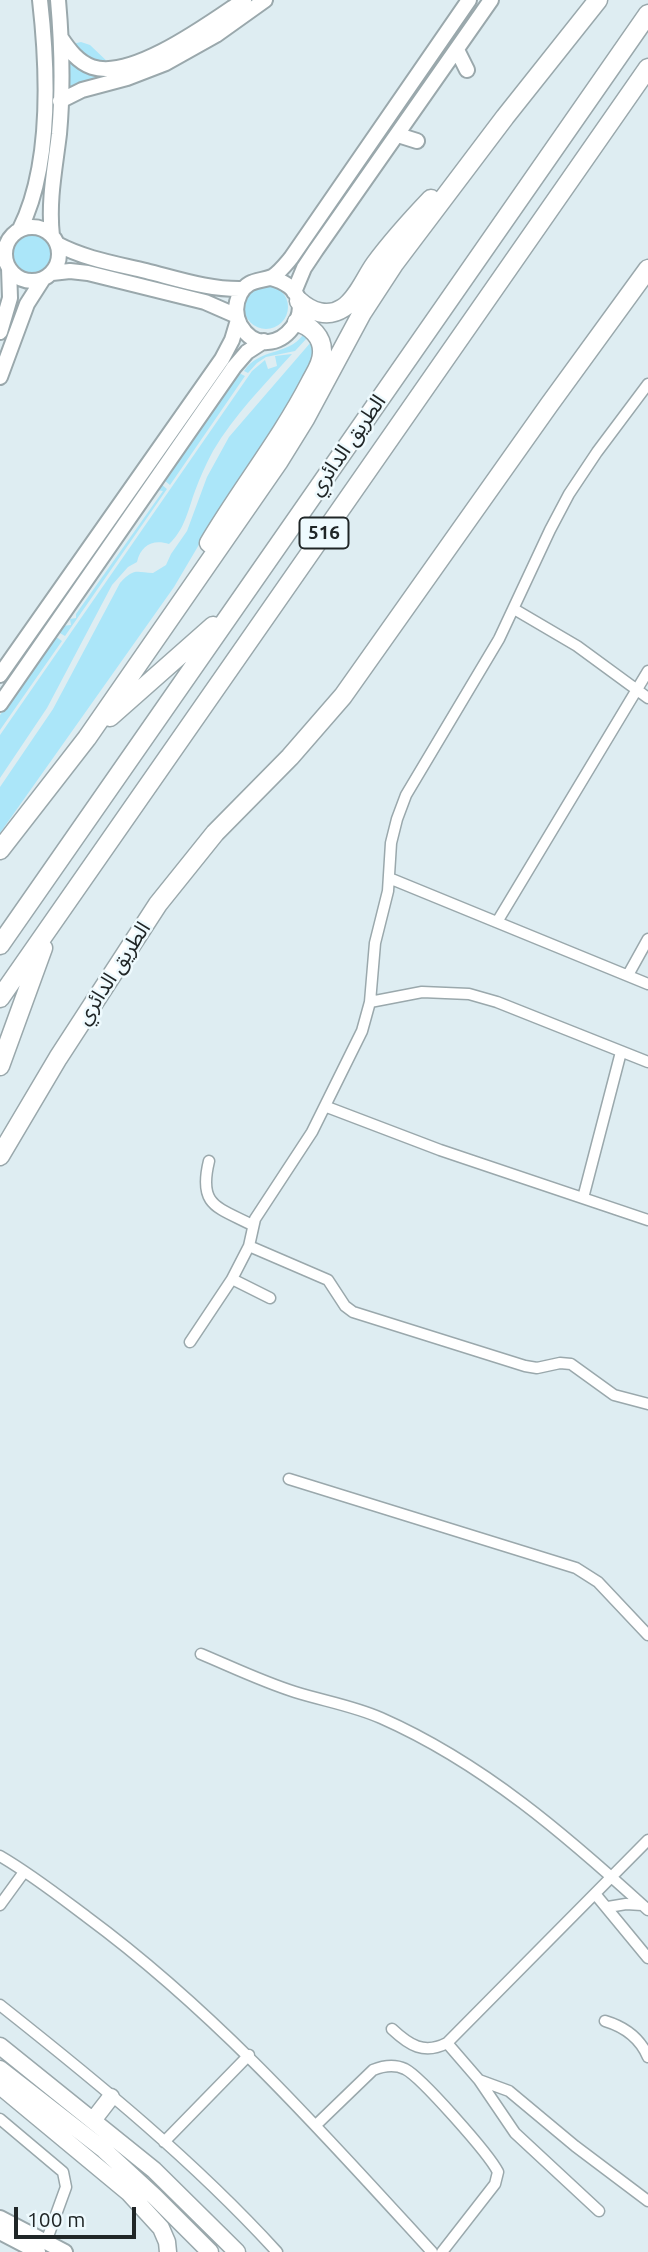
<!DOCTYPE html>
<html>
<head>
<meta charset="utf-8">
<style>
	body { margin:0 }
	#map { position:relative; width:648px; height:2252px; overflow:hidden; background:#deedf2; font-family:Ubuntu,sans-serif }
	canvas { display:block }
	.scale { position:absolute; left:14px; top:2207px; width:122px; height:32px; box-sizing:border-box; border:4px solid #202627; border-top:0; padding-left:9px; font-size:21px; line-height:24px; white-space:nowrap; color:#202627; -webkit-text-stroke:5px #eefafe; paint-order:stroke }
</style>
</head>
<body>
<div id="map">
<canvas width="648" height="2252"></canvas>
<div class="scale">100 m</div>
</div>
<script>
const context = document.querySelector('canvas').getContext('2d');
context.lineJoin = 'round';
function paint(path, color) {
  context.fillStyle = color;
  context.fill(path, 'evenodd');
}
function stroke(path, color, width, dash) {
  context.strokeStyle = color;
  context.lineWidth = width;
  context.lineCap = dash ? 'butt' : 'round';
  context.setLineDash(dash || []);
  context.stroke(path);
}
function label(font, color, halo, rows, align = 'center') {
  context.font = font + ' Ubuntu,"Noto Sans Arabic",sans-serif';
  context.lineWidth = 5;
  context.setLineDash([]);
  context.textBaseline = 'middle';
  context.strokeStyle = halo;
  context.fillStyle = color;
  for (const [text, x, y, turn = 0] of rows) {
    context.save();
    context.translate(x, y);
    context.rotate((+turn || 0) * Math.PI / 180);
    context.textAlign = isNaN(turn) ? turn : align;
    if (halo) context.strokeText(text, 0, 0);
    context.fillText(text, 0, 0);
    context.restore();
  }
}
const green = new Path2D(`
	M81,42l9,3 21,20 -18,-1 -21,-20z
	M69,58l45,16 -44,14z
	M10 254a22 22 0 1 1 44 0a22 22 0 1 1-44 0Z
	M244 307a22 22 0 1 1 44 0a22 22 0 1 1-44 0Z
	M303,335l4,3 -12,13 -29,6 -9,6 -9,10 -4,-2c15,-23 43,-15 59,-36z
	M311,342l3,3v10l-17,35 -77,119 -46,78 -174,246v-46l53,-78 67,-126c14,-15 15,-11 33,-10l13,-8 5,-11 16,-23 20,-54 22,-40z
	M292,354c-27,30 -58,61 -79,97 -7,13 -13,26 -18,40 -7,19 -10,38 -26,53 -16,-5 -28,1 -32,18l-9,5 -16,18 -65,123 -47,70v-43l252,-364 13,-11 3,9 9,-3 -2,-10z
	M239,373l6,3 -75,109 -6,-5z
	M161,484l6,5 -102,147 -7,-4 3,-6 10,-1 -1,-6 6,-1v-4l87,-123 -6,-1z
	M55,636l7,5 -62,89v-15z`);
const street = new Path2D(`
	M514,609l63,37 71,52
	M389,878l259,106
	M497,922l151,-251
	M628,975l20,-36
	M370,1002l52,-10 47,2 28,8 151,60
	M327,1107l113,43 208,70
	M209,1161c-11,45 8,46 43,64
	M583,1198l38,-146
	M249,1246l79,34 17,26 8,6 172,54 12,2 23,-5 11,1 43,31 34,9
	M232,1279l38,19
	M190,1342l42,-63 17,-33 6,-27 57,-87 50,-101 8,-29 5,-59 13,-52 3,-48 6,-24 9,-24 93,-156 51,-109 19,-36 28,-42 51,-68
	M289,1479l287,89 22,14 50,53
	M201,1654c31,13 62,28 94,38 29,9 59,14 86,26 102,45 186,118 267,192
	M0,1856c31,18 59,40 87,61 130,96 236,216 345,335
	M596,1895l52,63
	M0,1905l24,-33
	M608,1907l18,-3 16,1
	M0,2005c96,76 194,156 277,247
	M605,2021c20,6 35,17 43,36
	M392,2029c17,16 32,26 55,14l201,-203
	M447,2043l32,37 36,53 84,78
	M479,2080l30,11 66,55 73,55
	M0,2119l63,53 3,15 -20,55
	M316,2125l57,-55c10,-4 21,-6 32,-1 16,8 84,85 93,103l-3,12 -53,68
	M164,2142l85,-87`);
const secondary = new Path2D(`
	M61,38c8,12 17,24 31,29 40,14 119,-45 152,-67
	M457,50l10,20
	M60,101l22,-11 45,-12 39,-15 50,-28 49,-35
	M398,135l19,6
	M5 254a27 27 0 1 1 54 0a27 27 0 1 1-54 0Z
	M20,229c32,-64 28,-159 20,-229
	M52,236c-4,-35 3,-68 7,-102 4,-44 3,-89 -1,-134
	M57,244c28,15 60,20 89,27 32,8 64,19 97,18
	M52,273l18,-2 18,2 117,29 32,14
	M271,278c67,18 0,99 -31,47 -5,-10 -5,-21 0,-31 8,-15 19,-12 32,-17 7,-4 14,-13 19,-19l178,-258
	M294,292l10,-24 12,-18 175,-250
	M0,332l10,-34 -1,-30
	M0,377l27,-73 16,-25
	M0,675l222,-316 10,-19 6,-20
	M0,704l234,-337 13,-15 17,-11
	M0,2218l65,34
	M0,2232l38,20`);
const primary = new Path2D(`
	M0,2046l154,124 83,82
	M0,2069l104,81 51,47 55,55
	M0,2086l129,107 32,35 6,14 1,10
	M94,2119l17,-22`);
const highway = new Path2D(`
	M299,301c12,11 29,17 44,7 14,-9 22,-30 32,-44 17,-23 36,-44 56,-65
	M209,543c32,-54 72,-104 101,-160 5,-10 12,-19 12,-30 1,-16 -11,-27 -25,-31
	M110,717l103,-91
	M0,850l87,-112 192,-277 26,-42 57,-106 32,-49 111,-147 93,-117
	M0,945l648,-931
	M0,998l648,-930
	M0,1066l43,-118
	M0,1156l58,-98 100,-154 57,-71 75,-76 53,-61 206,-291 99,-136`);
const shields = [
	[324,533,49]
];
const shieldNames = [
	["516",324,533]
];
const streetNames = [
	["الطريق الدائري",347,445,-55],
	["الطريق الدائري",113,973,-57]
];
paint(green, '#abe6f9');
stroke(street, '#9aa8ac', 13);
stroke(secondary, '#9aa8ac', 18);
stroke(primary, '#9aa8ac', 19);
stroke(highway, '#9aa8ac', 21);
stroke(street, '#fff', 10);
stroke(secondary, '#fff', 14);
stroke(primary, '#fff', 16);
stroke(highway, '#fff', 18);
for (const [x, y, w] of shields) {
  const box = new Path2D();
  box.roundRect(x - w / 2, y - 15.5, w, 31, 5);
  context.fillStyle = '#eefafe';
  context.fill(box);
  stroke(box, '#202627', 2);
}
label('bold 19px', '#202627', null, shieldNames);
label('21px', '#202627', '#eefafe', streetNames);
</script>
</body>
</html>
